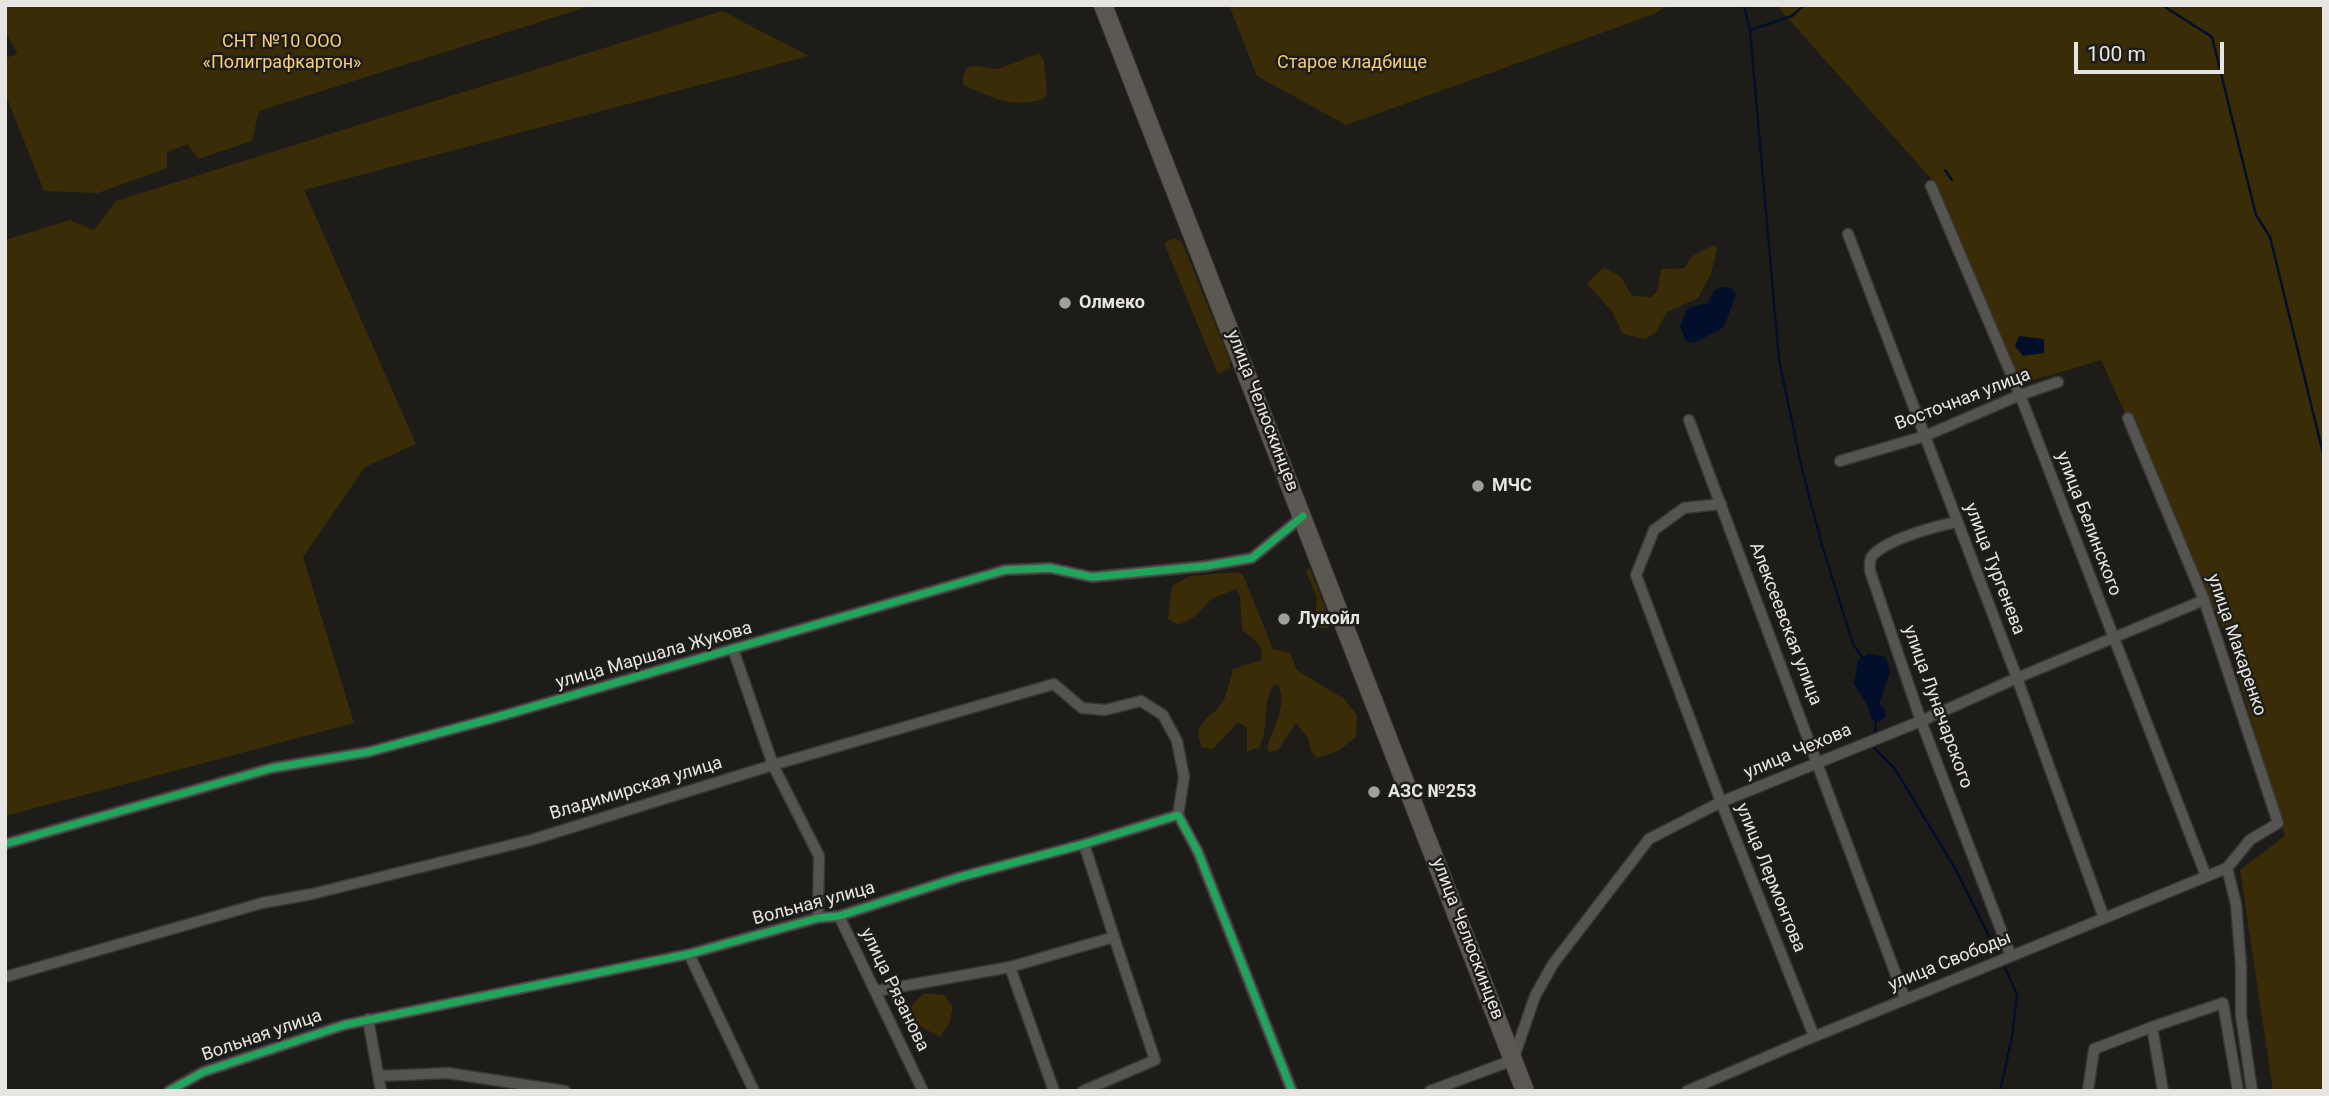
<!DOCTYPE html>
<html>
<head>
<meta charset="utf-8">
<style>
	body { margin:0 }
	#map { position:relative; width:2329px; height:1096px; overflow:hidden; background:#1d1c19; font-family:Roboto,sans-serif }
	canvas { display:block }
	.frame { position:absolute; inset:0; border:7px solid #e7e5e1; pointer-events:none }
	.scale { position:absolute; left:2074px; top:42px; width:150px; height:32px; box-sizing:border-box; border:4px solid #e7e5e1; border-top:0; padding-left:9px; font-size:21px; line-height:24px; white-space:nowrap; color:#e7e5e1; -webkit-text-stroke:5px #1f1d17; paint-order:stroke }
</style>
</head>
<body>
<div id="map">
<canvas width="2329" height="1096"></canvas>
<div class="frame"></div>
<div class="scale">100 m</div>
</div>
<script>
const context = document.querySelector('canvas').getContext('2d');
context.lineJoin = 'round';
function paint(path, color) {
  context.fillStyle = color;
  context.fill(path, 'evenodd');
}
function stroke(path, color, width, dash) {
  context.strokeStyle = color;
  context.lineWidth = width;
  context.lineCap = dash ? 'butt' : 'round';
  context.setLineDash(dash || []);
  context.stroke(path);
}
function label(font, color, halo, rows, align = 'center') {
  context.font = font + ' Roboto,sans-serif';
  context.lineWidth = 5;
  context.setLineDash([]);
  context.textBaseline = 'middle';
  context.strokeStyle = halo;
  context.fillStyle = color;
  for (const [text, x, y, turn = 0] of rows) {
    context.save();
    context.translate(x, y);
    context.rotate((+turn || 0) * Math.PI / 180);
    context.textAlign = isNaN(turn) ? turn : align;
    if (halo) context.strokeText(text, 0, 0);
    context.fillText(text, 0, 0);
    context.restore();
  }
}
const green = new Path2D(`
	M5,5h588l-334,106 -7,30 -54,18 -10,-15 -21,8v16l-69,25 -54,-2 -39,-98v-35l13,-4 -13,-23z
	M1229,5h439l-14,9 -308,111 -89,-49z
	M1776,5h548v1086h-51l-33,-221 45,-34 -57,-196 -127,-280 -81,24 -85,-201z
	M722,11l87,45 -505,134 112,254 -51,23 -62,90 51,166 -349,93v-576l65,-20 24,10 22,-29z
	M1039,53l5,7 3,35 -4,4c-30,10 -53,-2 -80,-14 -1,-29 17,-16 35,-16 3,-1 35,-13 41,-16z
	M1174,238l8,4 48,119v8l-12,5 -54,-131z
	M1713,245l4,3 -6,26 -13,24 -31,14 -12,21 -10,6 -22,-5 -11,-23 -25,-27 17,-17 17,10 11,19 19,1 6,-6 4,-22 24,-1 6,-11z
	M1310,568l21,55 -3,5h-10l-2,-18 1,-12 -11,-27z
	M1239,572l4,3 30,74 17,4 7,17 47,29 13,16 -1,22 -18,14 -21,7 -6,-7 -3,-13 -12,-15 -18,27 -9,2 -2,-5c7,-19 21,-44 11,-63l-5,2c-12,22 -3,39 -14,62l-12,3v-23l-9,-6 -25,27 -11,-2c-12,-26 11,-28 21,-46 5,-9 7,-22 10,-32l28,-9c5,-14 -9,-22 -19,-30l-2,-34 -4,-7 -25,10 -14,16 -18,10 -11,-6 4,-33 18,-10z
	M924,993l20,2 9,12 -4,17 -9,13 -24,-13 -5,-18z`);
const water = new Path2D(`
	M1723,287l8,1 5,6 -12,33 -30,16 -8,-2 -6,-15 8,-18 20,-5 6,-13z
	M2019,336l25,3v14l-21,3 -8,-10z
	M1868,654l18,3 4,15 -11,32 5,4 2,9 -7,5 -7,-2 -5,-16 -13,-20 4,-24z`);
const stream = new Path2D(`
	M1744,5l6,25 29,330 23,109 20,76 31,99 10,14
	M2162,5l50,32 44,178 14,22 54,220
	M1751,30l41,-14 12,-11
	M1945,170l7,10
	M1875,737l1,-18
	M1874,743v5l21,21 61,101 43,86
	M2000,1091l12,-54 5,-43 -15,-32`);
const street = new Path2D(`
	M1931,186l89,209 186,481
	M1848,234l169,444 87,240
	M1689,420l216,579
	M1840,461l85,-25 95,-41 38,-13
	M1721,504l-37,4 -30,22 -18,45 85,227 93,234
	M1957,522c-21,4 -69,17 -84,33 -4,4 -3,10 -3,16l51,150 90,235
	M733,649l40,116 46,91 -1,62
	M5,844l267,-76 96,-16 126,-34 511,-148 45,-2 42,9 114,-11 46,-8 51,-42
	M1084,844l30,93
	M2227,868l9,36 5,61v50l11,76
	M831,917l8,-1 84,175
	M689,954l65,137
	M1010,967l44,124
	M5,977l257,-74 50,-9 219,-54 242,-75 281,-81 28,24 23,2 36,-9 22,14 14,26 7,36 -6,38
	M876,991l134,-24 104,-30 41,123 -72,31
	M368,1019l13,72
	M2152,1027l71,-24 15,88
	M379,1076l69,-3 117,18
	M169,1091l34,-19 141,-47 345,-71 129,-36 21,-2 121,-39 124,-33 94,-29 20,37 94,239
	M1430,1091l83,-31 22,-64 18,-32 96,-125 72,-37 200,-81 96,-43 187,-78
	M1687,1091l114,-49 426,-174 23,-28 28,-17 -74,-223 -76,-182
	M2088,1091l6,-42 58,-22 11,64`);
const primary = new Path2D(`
	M1103,5l422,1086`);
const cycleway = new Path2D(`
	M5,844l267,-76 96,-16 126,-34 511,-148 45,-2 42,9 114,-11 46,-8 51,-42
	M169,1091l34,-19 141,-47 345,-71 129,-36 21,-2 121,-39 124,-33 94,-29 20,37 94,239`);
const markers = [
	[1065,303,7,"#a09f9b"],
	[1478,486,7,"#a09f9b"],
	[1284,619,7,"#a09f9b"],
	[1374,792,7,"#a09f9b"]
];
const parkNames = [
	["СНТ №10 ООО",282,42],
	["«Полиграфкартон»",282,63],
	["Старое кладбище",1352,63]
];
const poiNames = [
	["Олмеко",1079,303],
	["МЧС",1492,486],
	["Лукойл",1298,619],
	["АЗС №253",1388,792]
];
const streetNames = [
	["Восточная улица",1963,400,-21],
	["улица Челюскинцев",1262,411,69],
	["улица Белинского",2088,524,69],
	["улица Тургенева",1994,569,69],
	["Алексеевская улица",1785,624,69],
	["улица Макаренко",2236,645,71],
	["улица Маршала Жукова",654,656,-16],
	["улица Луначарского",1937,707,70],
	["улица Чехова",1798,752,-23],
	["Владимирская улица",636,789,-17],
	["улица Лермонтова",1770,878,68],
	["Вольная улица",814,904,-15],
	["улица Челюскинцев",1467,939,69],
	["улица Свободы",1950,962,-22],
	["улица Рязанова",894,990,64],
	["Вольная улица",262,1036,-19]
];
paint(green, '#3a2c07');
paint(water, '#030e2a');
stroke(stream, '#030e2a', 2.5);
stroke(street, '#383635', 13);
stroke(primary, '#383635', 20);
stroke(street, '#555451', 10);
stroke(primary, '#5b5851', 18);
stroke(cycleway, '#20a55d', 7);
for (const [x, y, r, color] of markers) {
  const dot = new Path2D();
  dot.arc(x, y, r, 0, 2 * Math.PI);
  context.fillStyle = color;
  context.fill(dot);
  stroke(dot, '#1f1d17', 2.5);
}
label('18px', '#f5ce77', '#1f1d17', parkNames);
label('bold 18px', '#e7e5e1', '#1f1d17', poiNames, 'left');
label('18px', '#e7e5e1', '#1f1d17', streetNames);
</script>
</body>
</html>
